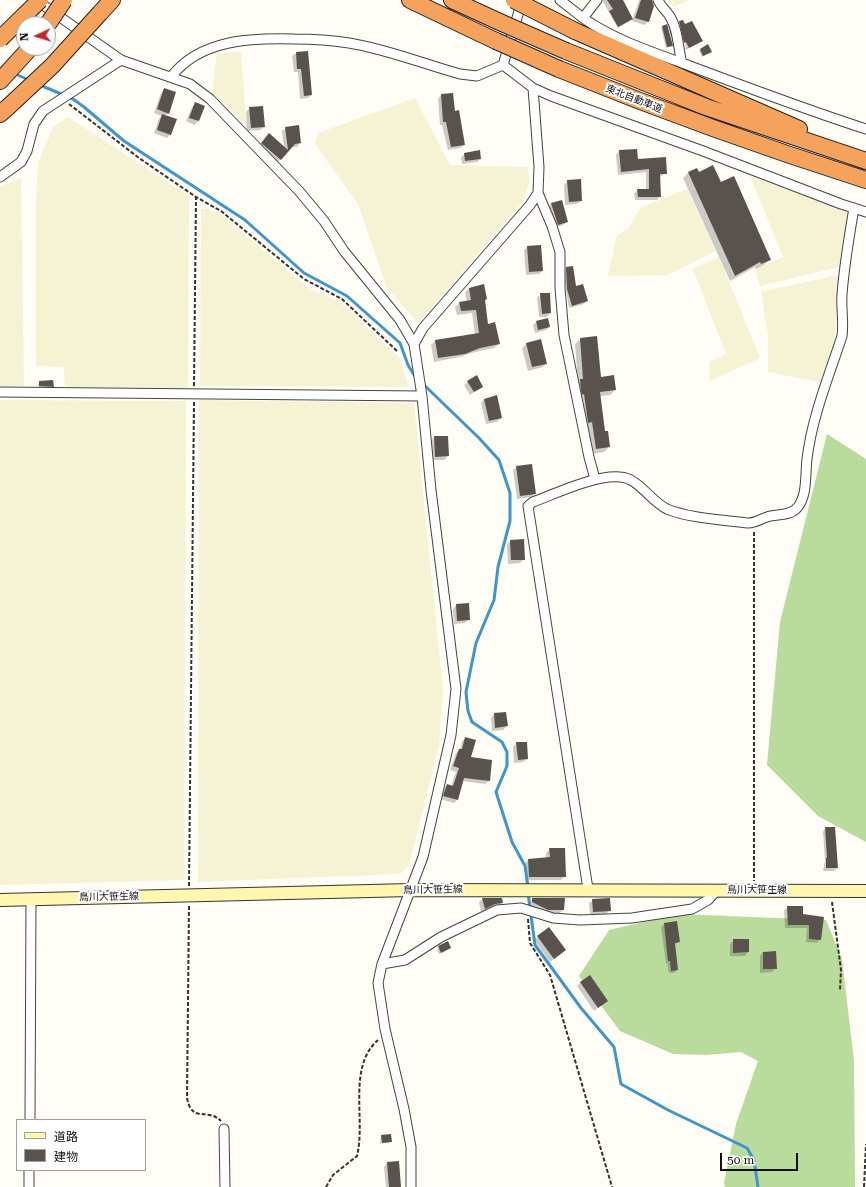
<!DOCTYPE html>
<html>
<head>
<meta charset="utf-8">
<style>
	body { margin:0 }
	#map { position:relative; width:866px; height:1187px; overflow:hidden; background:#fffdf5; font-family:"Roboto Serif","Noto Sans JP",serif }
	canvas { display:block }
	.legend { position:absolute; left:16px; top:1119px; width:130px; height:52px; box-sizing:border-box; background:#fff; border:1px solid #a0a0a0; margin:0; padding:5px 7px; list-style:none; font-size:12px; color:#111 }
	.legend li { display:flex; align-items:center; gap:8px; height:20px }
	.legend b { width:20px; border:1px solid #a0a0a0 }
	.north { position:absolute; left:16px; top:16px; width:40px; height:40px; box-sizing:border-box; background:#fff; border:1px solid #a0a0a0; border-radius:50%; rotate:266deg; font-size:11px; font-weight:700; line-height:16px; text-align:center; color:#111 }
	.north::after { content:''; display:block; margin:auto; width:14px; height:18px; background:#c4262e; clip-path:polygon(50% 0,100% 100%,50% 72%,0 100%) }
	.scale { position:absolute; left:720px; top:1153px; width:78px; height:18px; box-sizing:border-box; border:2px solid #111; border-top:0; padding-left:5px; font-size:12px; line-height:14px; white-space:nowrap; color:#111; -webkit-text-stroke:3px #fff; paint-order:stroke }
</style>
</head>
<body>
<div id="map">
<canvas width="866" height="1187"></canvas>
<ul class="legend">
<li><b style="height:5px;background:#fff6b0"></b>道路</li>
<li><b style="height:11px;background:#5a524d"></b>建物</li>
</ul>
<div class="north">N</div>
<div class="scale">50 m</div>
</div>
<script>
const context = document.querySelector('canvas').getContext('2d');
context.lineJoin = 'round';
function paint(path, color) {
  context.fillStyle = color;
  context.fill(path, 'evenodd');
}
function stroke(path, color, width, dash) {
  context.strokeStyle = color;
  context.lineWidth = width;
  context.lineCap = dash ? 'butt' : 'round';
  context.setLineDash(dash || []);
  context.stroke(path);
}
function label(font, color, halo, rows, align = 'center') {
  context.font = font + ' "Roboto Serif","Noto Sans JP",serif';
  context.lineWidth = 4;
  context.setLineDash([]);
  context.textBaseline = 'middle';
  context.strokeStyle = halo;
  context.fillStyle = color;
  for (const [text, x, y, turn = 0] of rows) {
    context.save();
    context.translate(x, y);
    context.rotate((+turn || 0) * Math.PI / 180);
    context.textAlign = isNaN(turn) ? turn : align;
    if (halo) context.strokeText(text, 0, 0);
    context.fillText(text, 0, 0);
    context.restore();
  }
}
const farmland = new Path2D(`
	M672,0h18l-17,7z
	M241,52l5,69 -4,1 -30,-29 5,-40z
	M415,98l35,67 77,2 3,12 -7,23 -105,121 -31,-35 -29,-84 -43,-60 3,-11z
	M68,117l121,79 -1,192 -123,-1 -1,-20 -28,-1v-164l2,-39 15,-36z
	M750,176l101,37 -8,53 -83,20 -5,-17 28,-12z
	M21,178l3,208h-24v-199z
	M687,189l29,62 -48,24 -60,1 9,-41 11,-6 12,-21z
	M201,209h7l15,7 71,60 18,14 28,12 60,56 8,29 -208,-1z
	M719,257l41,101 -50,23 -1,-19 17,-8 -33,-85z
	M838,275l-2,59 -12,49 -56,-11v-36l-7,-44z
	M0,400l186,1 -2,479 -184,5z
	M199,400l215,3 29,287 -4,55 -30,120 -9,9 -202,8z`);
const forest = new Path2D(`
	M827,434l39,25v383l-48,-26 -51,-51 13,-143z
	M679,914l147,6 16,39 12,102 1,126h-130l-1,-4 12,-59 22,-63 -17,-9 -34,3 -34,-1 -53,-23 -41,-55 30,-46z`);
const shadow = new Path2D(`
	M602,0h15l15,19 -14,9z
	M639,0h12l2,6 -5,16 -4,3 -12,-4z
	M679,22l22,19 -15,9 -1,-2 1,-1z
	M666,26l6,20 -6,2 -5,-20z
	M700,49l9,4 -7,4 -3,-6z
	M296,53l15,42 -3,3 -8,1 -2,-27h-4l-2,-16z
	M165,89l3,24 -3,3 6,18 -4,4 -13,-5 5,-14 3,-3 -8,-3 7,-20z
	M441,95l13,17 10,33 -4,3 -12,2 -6,-25h-2l-2,-26z
	M195,104l9,3 -6,14 -4,4 -8,-4 6,-14z
	M250,108l14,19 -4,3 -13,1 -1,-19z
	M286,128l14,15 -3,4h-6l-14,16 -19,-16 8,-9 18,10 -2,-17z
	M619,151l47,22 -6,4v19l-3,4h-22l-1,-6 4,-4h8v-18l-28,3 -2,-20z
	M465,154l15,5 -3,3 -15,2 -1,-7z
	M688,173l11,1 22,9 48,77 -5,5 -8,4 -1,-2 -25,14 -47,-103z
	M568,181l13,19 -4,4 -12,1 -1,-20z
	M561,201l6,21 -4,3 -9,3 -6,-20 3,-4z
	M528,247l14,24 -3,3 -13,1 -2,-25z
	M566,268l9,19 12,14 -3,3 -15,4 -6,-37z
	M469,288l17,11 -1,2 2,24 12,19 -5,4 -19,4 -15,5 -26,5 -3,-17 4,-4 40,-6 -3,-22 -15,2 -2,-8 5,-4 7,-1 -2,-9z
	M541,294l9,19 -3,4h-8l-2,-19z
	M536,322l13,5 -3,3 -11,3 -2,-8z
	M596,337l4,41 15,12 -5,5 -10,1 5,37 4,14 -5,5 -12,2 -4,-27h-5l-7,-42 2,-3 -3,-38 5,-5z
	M540,340l6,23 -3,4 -15,4 -6,-23 4,-4z
	M39,382l14,4 -15,2z
	M468,382l14,5 -12,8 -6,-10z
	M484,399l17,19 -4,4 -11,2 -5,-21z
	M434,437l14,19 -4,4h-12l-1,-19z
	M517,467l18,27 -4,3 -14,2 -4,-29z
	M510,541l14,18 -4,4 -12,1 -1,-19z
	M456,605l13,14 -4,4 -11,1 -1,-15z
	M494,714l13,12 -4,4 -11,1 -1,-13z
	M466,738l3,20 20,23 -4,3 -23,-3 -5,19 -3,3 -14,-4 4,-11 3,-3 4,1 5,-14 -6,-2 6,-17 4,-3 2,-9z
	M517,743l10,16 -4,3 -9,1 -1,-16z
	M826,828l11,40 -3,3h-11l2,-10 -2,-30z
	M550,849l15,27 -4,4h-35l-1,-17 3,-3 18,-1v-6z
	M483,899h18l1,4 -4,4 -17,5 -2,-10z
	M533,899l30,11 -3,3h-16l-15,-7v-4z
	M593,900l17,10 -4,4 -16,1 -1,-12z
	M788,907l14,8 18,24 -3,4 -11,-1 1,-14h-22l-1,-18z
	M664,924l15,18 -5,3 3,25 -3,3h-5l-2,-10h-1l-5,-36z
	M538,937l23,17 -11,8 -16,-22z
	M734,940h14v12l-3,4h-15v-12z
	M447,942l3,6 -11,6 -2,-5z
	M763,952l13,16 -4,4 -12,1v-17z
	M581,982l26,19 -13,10 -17,-25z
	M381,1136l10,6 -11,2z
	M387,1163l13,24h-14l-2,-20z`);
const stream = new Path2D(`
	M13,73l16,7
	M40,85l33,14 11,8 40,34 121,79 59,53 43,23 53,47 8,22 8,13
	M422,383l57,55 20,22 11,33v28l-12,46 -4,33 -18,43 -10,49 2,19 4,11 30,20 5,10v14l-11,26 16,50 13,24 3,21
	M528,893l7,52 46,63 33,39 7,37 47,26 79,38 7,12 4,27`);
const building = new Path2D(`
	M607,0h16l10,19 -15,8 -9,-16 4,-2z
	M641,0h11l2,6 -5,16 -14,-4z
	M683,20l2,4 7,-3 11,20 -14,7 -3,-6 -2,1 -5,-22z
	M667,24l6,22 -6,1 -5,-21z
	M708,44l4,8 -9,4 -3,-7z
	M308,51l4,44 -8,1 -3,-27h-4l-1,-17z
	M164,88l12,4 -7,22 -12,-5z
	M453,93l2,18 4,-1 6,35 -14,2 -5,-25h-3l-2,-28z
	M195,102l10,4 -6,15 -10,-3z
	M263,106l2,21 -14,1 -2,-21z
	M162,114l15,5 -6,16 -14,-5z
	M299,125l2,18 -6,1 -14,16 -20,-17 8,-10 19,17 -3,-23z
	M637,149l1,10 28,-2 1,17h-7l1,23h-23l-1,-8h12v-20l-28,3 -2,-22z
	M480,150l1,9 -16,2 -1,-8z
	M713,165l8,17 13,-6 37,84 -10,4 -1,-2 -25,14 -47,-104 9,-4 2,4z
	M581,179l1,22 -13,1 -2,-22z
	M562,200l6,22 -10,3 -7,-22z
	M541,245l2,26 -14,1 -2,-26z
	M573,266l3,20 7,-2 5,17 -16,5 -5,-17 -1,-22z
	M484,284l3,15 -2,1 3,24 7,-2 5,22 -20,4 -15,6 -27,4 -3,-18 44,-7 -3,-23 -15,1 -2,-9 12,-2 -2,-12z
	M540,293h10l1,20 -9,1z
	M548,318l2,9 -12,3 -2,-9z
	M597,336l4,41 13,-2 2,15 -16,2 5,39h3l2,16 -14,2 -4,-27 -4,1 -4,-29 -2,1 -1,-5 -1,-11h3l-3,-41z
	M541,339l6,25 -15,3 -6,-24z
	M477,375l6,12 -9,5 -7,-11z
	M53,380l1,7 -15,-1v-5z
	M497,395l5,23 -13,3 -5,-22z
	M434,436h14l1,20 -14,1z
	M532,464l4,30 -16,2 -4,-30z
	M524,539l1,21h-14l-1,-20z
	M469,603l1,17 -13,1 -1,-17z
	M506,712l2,14 -13,2 -1,-15z
	M465,737l11,3 -5,17 21,3 -2,21 -26,-3 -6,22 -15,-4 4,-12 6,2 6,-18 -6,-2 6,-17h3z
	M516,742h11l1,17 -10,1z
	M825,827h10l3,41h-12v-10h1z
	M549,848h16l1,29h-37l-1,-18 22,-2z
	M482,898h20l1,5 -8,1 -10,5z
	M532,898h33l-1,12h-16l-16,-8z
	M610,898l1,13 -18,1 -1,-13z
	M787,906h16v8l21,3 -3,23 -12,-1v-14h-21z
	M677,921l3,21 -5,1 3,27 -7,1 -1,-10h-2l-4,-38z
	M549,927l17,23 -12,9 -17,-23z
	M733,939h16v13l-16,1z
	M448,941l3,7 -10,5 -3,-7z
	M776,951l1,18h-14v-17z
	M590,975l18,26 -10,7 -18,-26z
	M391,1134l1,8 -10,1 -1,-8z
	M399,1161l2,26h-12l-2,-25z`);
const path = new Path2D(`
	M69,104l70,54 57,39 25,14 83,68 38,20 55,52
	M194,386l2,-189
	M754,532v349
	M189,886l5,-484
	M832,902l9,68 -1,20
	M189,906l-2,192c5,26 20,9 34,23
	M528,919l2,24 20,32 62,212
	M326,1187l7,-12 24,-19c9,-36 -10,-89 21,-116
	M864,1187l2,-43`);
const street = new Path2D(`
	M36,0l85,60
	M560,0l23,18
	M597,0l-14,18c30,21 66,33 99,45 61,23 122,46 184,66
	M658,0c3,7 7,9 11,15 9,13 9,33 13,48
	M171,77c29,-38 80,-39 123,-38 19,0 36,1 55,4 38,6 74,21 111,31l17,2 26,-11 19,-64
	M533,88l18,8 152,55 138,53 25,8
	M0,177l21,-15 6,-11 7,-27 9,-13 78,-51 69,24 20,15 89,92 25,30 20,30 56,69 14,24 8,52 9,94 25,199 -5,46 -28,122 -41,107 -4,19 7,46 19,80 7,38v40
	M538,193l14,33 8,26v36l4,47 25,122 6,22
	M414,344l9,-16 107,-123 8,-12 1,-26 -6,-79 -30,-23
	M0,392l422,4
	M588,889l-60,-383 5,-4c24,-9 62,-27 87,-25 19,1 30,24 47,32 21,9 57,11 81,14 8,0 12,-4 19,-6 9,-3 22,-1 29,-8 12,-12 9,-35 11,-50 5,-42 22,-83 35,-123 2,-14 -1,-27 0,-41 2,-29 7,-58 12,-87
	M382,964l23,-4 36,-23 56,-27 24,-2 32,10 27,2 52,-2 60,-9 16,-9 9,-10
	M30,1120l1,-221
	M224,1129l1,58
	M29,1187v-17`);
const secondary = new Path2D(`
	M0,900l411,-10 455,1`);
const highway = new Path2D(`
	M410,0l86,41
	M452,0l50,23
	M100,13l12,-13
	M575,31l224,98
	M566,51l140,56 160,54
	M559,69c101,41 203,78 307,111
	M0,81l30,-33
	M0,114l8,-7`);
const highwayBridge = new Path2D(`
	M514,0l61,31
	M502,23l64,28
	M48,24l16,-24
	M0,39l40,-39
	M496,41l63,28
	M8,107l44,-41 48,-53`);
const streetNames = [
	["東北自動車道",634,99,21],
	["鳥川大笹生線",433,890,-1],
	["鳥川大笹生線",757,890],
	["鳥川大笹生線",109,897,-1]
];
paint(farmland, '#f6f3d4');
paint(forest, '#b9dc9c');
paint(shadow, '#0003');
stroke(stream, '#3f96cf', 3);
paint(building, '#5a524d');
stroke(street, '#444', 11);
stroke(secondary, '#333', 14);
stroke(highway, '#222', 18);
stroke(path, '#333', 2, [4, 2]);
stroke(street, '#fff', 9);
stroke(secondary, '#fff6b0', 12);
stroke(highway, '#f5a25d', 16);
stroke(highwayBridge, '#222', 18, []);
stroke(highwayBridge, '#f5a25d', 16);
label('10px', '#111', '#fff', streetNames);
</script>
</body>
</html>
